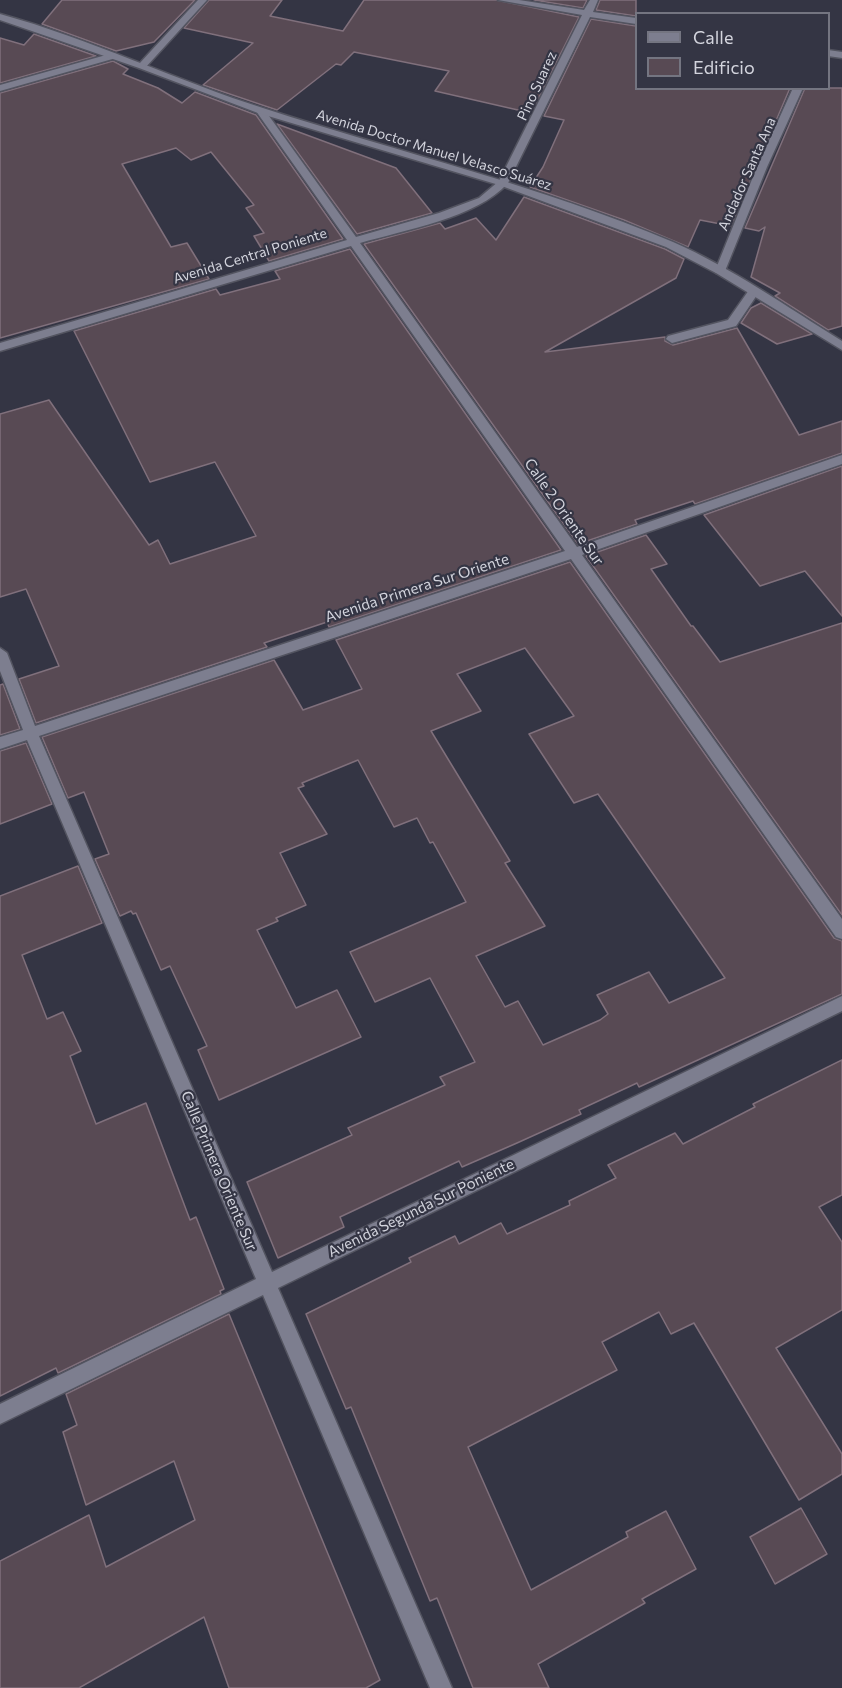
<!DOCTYPE html>
<html>
<head>
<meta charset="utf-8">
<style>
	body { margin:0 }
	#map { position:relative; width:842px; height:1688px; overflow:hidden; background:#343544; font-family:Commissioner,sans-serif }
	canvas { display:block }
	.legend { position:absolute; left:635px; top:12px; width:195px; height:78px; box-sizing:border-box; background:#343544; border:2px solid #747581; margin:0; padding:8px 10px; list-style:none; font-size:18px; color:#d3d4dd }
	.legend li { display:flex; align-items:center; gap:12px; height:30px }
	.legend b { width:30px; border:2px solid #747581 }
</style>
</head>
<body>
<div id="map">
<canvas width="842" height="1688"></canvas>
<ul class="legend">
<li><b style="height:8px;background:#7d7e8f"></b>Calle</li>
<li><b style="height:16px;background:#584a54"></b>Edificio</li>
</ul>
</div>
<script>
const context = document.querySelector('canvas').getContext('2d');
context.lineJoin = 'round';
function paint(path, color) {
  context.fillStyle = color;
  context.fill(path, 'evenodd');
}
function stroke(path, color, width, dash) {
  context.strokeStyle = color;
  context.lineWidth = width;
  context.lineCap = dash ? 'butt' : 'round';
  context.setLineDash(dash || []);
  context.stroke(path);
}
function label(font, color, halo, rows, align = 'center') {
  context.font = font + ' Commissioner,sans-serif';
  context.lineWidth = 4.5;
  context.setLineDash([]);
  context.textBaseline = 'middle';
  context.strokeStyle = halo;
  context.fillStyle = color;
  for (const [text, x, y, turn = 0] of rows) {
    context.save();
    context.translate(x, y);
    context.rotate((+turn || 0) * Math.PI / 180);
    context.textAlign = isNaN(turn) ? turn : align;
    if (halo) context.strokeText(text, 0, 0);
    context.fillText(text, 0, 0);
    context.restore();
  }
}
const building = new Path2D(`
	M62,0h133l-41,42 -38,9 -74,-27z
	M209,0h73l-12,16 73,15 21,-31h132l83,17 -48,96 -96,-22 14,-20 -95,-19 -13,13 -5,-1 -59,46 -74,-25 50,-42 -69,-15z
	M534,0h53l-4,8z
	M600,0h36v16l-40,-6z
	M591,19l45,7v62h154l-59,138 -31,-6 -12,27 -64,-27 -94,-33 13,-20 21,-47 -20,-4z
	M34,34l62,22 -96,27v-45l24,7z
	M113,61l15,8 -5,5 35,14 24,15 13,-11 61,23 87,124 -74,22 -15,-25 10,-3 -18,-25 8,-3 -43,-53 -20,8 -15,-12 -54,16 49,83 16,-4 22,36 -209,59v-245z
	M805,88h37v238l-14,4 -53,-34 5,-3 -29,-16 14,-50 -6,4 -14,-3z
	M277,124l119,44 36,45 -75,21z
	M524,197l141,52 19,10 -8,19 -131,74 120,-15v4l8,4 64,-17 62,107 43,-14v32l-147,51 -2,-3 -58,19 2,4 -59,20 -214,-300 76,-21 5,6 31,-11 20,22z
	M350,249l211,301 -232,77 -2,-5 -63,21 3,4 -231,76 -17,-44 40,-13 -33,-77 -26,8v-183l49,-14 100,145 9,-5 12,24 86,-28 -41,-74 -65,20 -76,-151 142,-42 4,6 60,-16 -5,-8z
	M761,303l51,31 -35,10 -36,-21 10,-15z
	M842,466v150l-37,-45 -45,15 -56,-71z
	M646,535l21,29 -16,5 40,57h2l27,36 122,-39v292l-256,-359z
	M570,562l264,376 8,3v53l-203,93 -2,-4 -58,27 2,4 -64,29 -55,24 -3,-6 -119,56 4,10 -66,31 -31,-76 105,-47 -4,-7 97,-43 -5,-8 35,-15 -45,-84 -55,24 -25,-50 116,-50 -33,-60 -3,1 -13,-25 -23,9 -36,-67 -56,23 2,3 -6,2 29,46 -47,19 26,52 -30,13 2,3 -21,9 39,78 41,-18 24,47 -142,63 -21,-50 9,-4 -37,-80 -9,4 -25,-57 -3,1 -2,-3 -11,5 -25,-57 14,-5 -25,-62 -16,6 -26,-61 232,-77 29,50 59,-21 -26,-49zM525,648l49,68 -45,18 45,69 24,-9 127,184 -56,25 -20,-31 -52,23 11,19 -8,6 -57,25 -25,-44 -13,6 -29,-51 69,-30 -40,-63 5,-2 -79,-130 50,-20 -24,-37z
	M3,684l17,45 -20,6v-50z
	M26,743l26,61 -52,20v-73z
	M78,866l24,57 -80,32 25,64 16,-7 18,39 -11,5 26,68 50,-21 44,117 6,-3 28,72 -4,2 1,3 -163,79 -2,-5 -56,28v-500z
	M842,1060v135l-23,12 23,35v68l-66,38 66,106v20l-43,26 -105,-177 -23,11 -12,-22 -57,30 15,28 -149,77 63,143 97,-53 -2,-5 40,-21 30,58 -54,30 3,4 -107,61 11,24h-76l-36,-90 -7,3 -79,-194 -5,2 -40,-95 105,-52 -2,-4 46,-22 4,8 42,-21 6,11 63,-29 -1,-4 47,-23 -8,-13 67,-32 8,11 72,-37 -2,-3z
	M229,1314l151,366 -14,8h-137l-25,-71 -125,71h-79v-127l89,-46 17,52 89,-47 -21,-59 -88,44 -23,-73 14,-7 -11,-31z
	M801,1508l26,46 -52,30 -25,-47z`);
const street = new Path2D(`
	M198,0h9l-62,68h-6v-4z
	M498,0h21l65,10 6,-10h8l-5,12 43,6v6l-46,-7 -82,166c-31,35 -104,47 -148,60l217,304 265,-92v9l-260,91 260,364v20l-6,-2 -265,-378 -532,177 233,536 570,-276v15l-564,277 174,400h-22l-167,-393 -263,129v-20l256,-125 -229,-539 -27,9v-12l23,-7 -23,-59v-23l7,5 28,73 530,-175 -214,-305 -351,105v-8l347,-103 -91,-129 2,-2h6l92,128 83,-24 40,-15 20,-17 83,-166z
	M828,50l14,2v6l-14,-2z
	M113,53l3,1v4l-116,33v-6z
	M793,88h10l-36,79 -42,104 -1,2h-8l-1,-2 42,-104z
	M753,289l6,3 -23,34 -64,17 -6,-4 2,-3 60,-16 21,-30z`);
const secondary = new Path2D(`
	M0,14c91,25 177,67 266,95 136,44 275,77 407,133 59,26 114,65 169,99v9l-126,-77 -50,-26 -167,-62 -241,-72 -119,-45 -139,-48z`);
const farStreetnames = [
	["Pino Suarez",537,86,-65],
	["Avenida Doctor Manuel Velasco Suárez",434,150,17],
	["Andador Santa Ana",747,174,-66],
	["Avenida Central Poniente",250,256,-17]
];
const streetNames = [
	["Calle 2 Oriente Sur",564,512,55],
	["Avenida Primera Sur Oriente",417,588,-18],
	["Calle Primera Oriente Sur",219,1171,67],
	["Avenida Segunda Sur Poniente",421,1208,-26]
];
paint(building, '#584a54');
stroke(building, '#80707c', 1.5);
stroke(street, '#535460', 3);
stroke(secondary, '#535460', 3);
paint(street, '#7d7e8f');
paint(secondary, '#7d7e8f');
label('14px', '#d3d4dd', '#343544', farStreetnames);
label('15px', '#d3d4dd', '#343544', streetNames);
</script>
</body>
</html>
